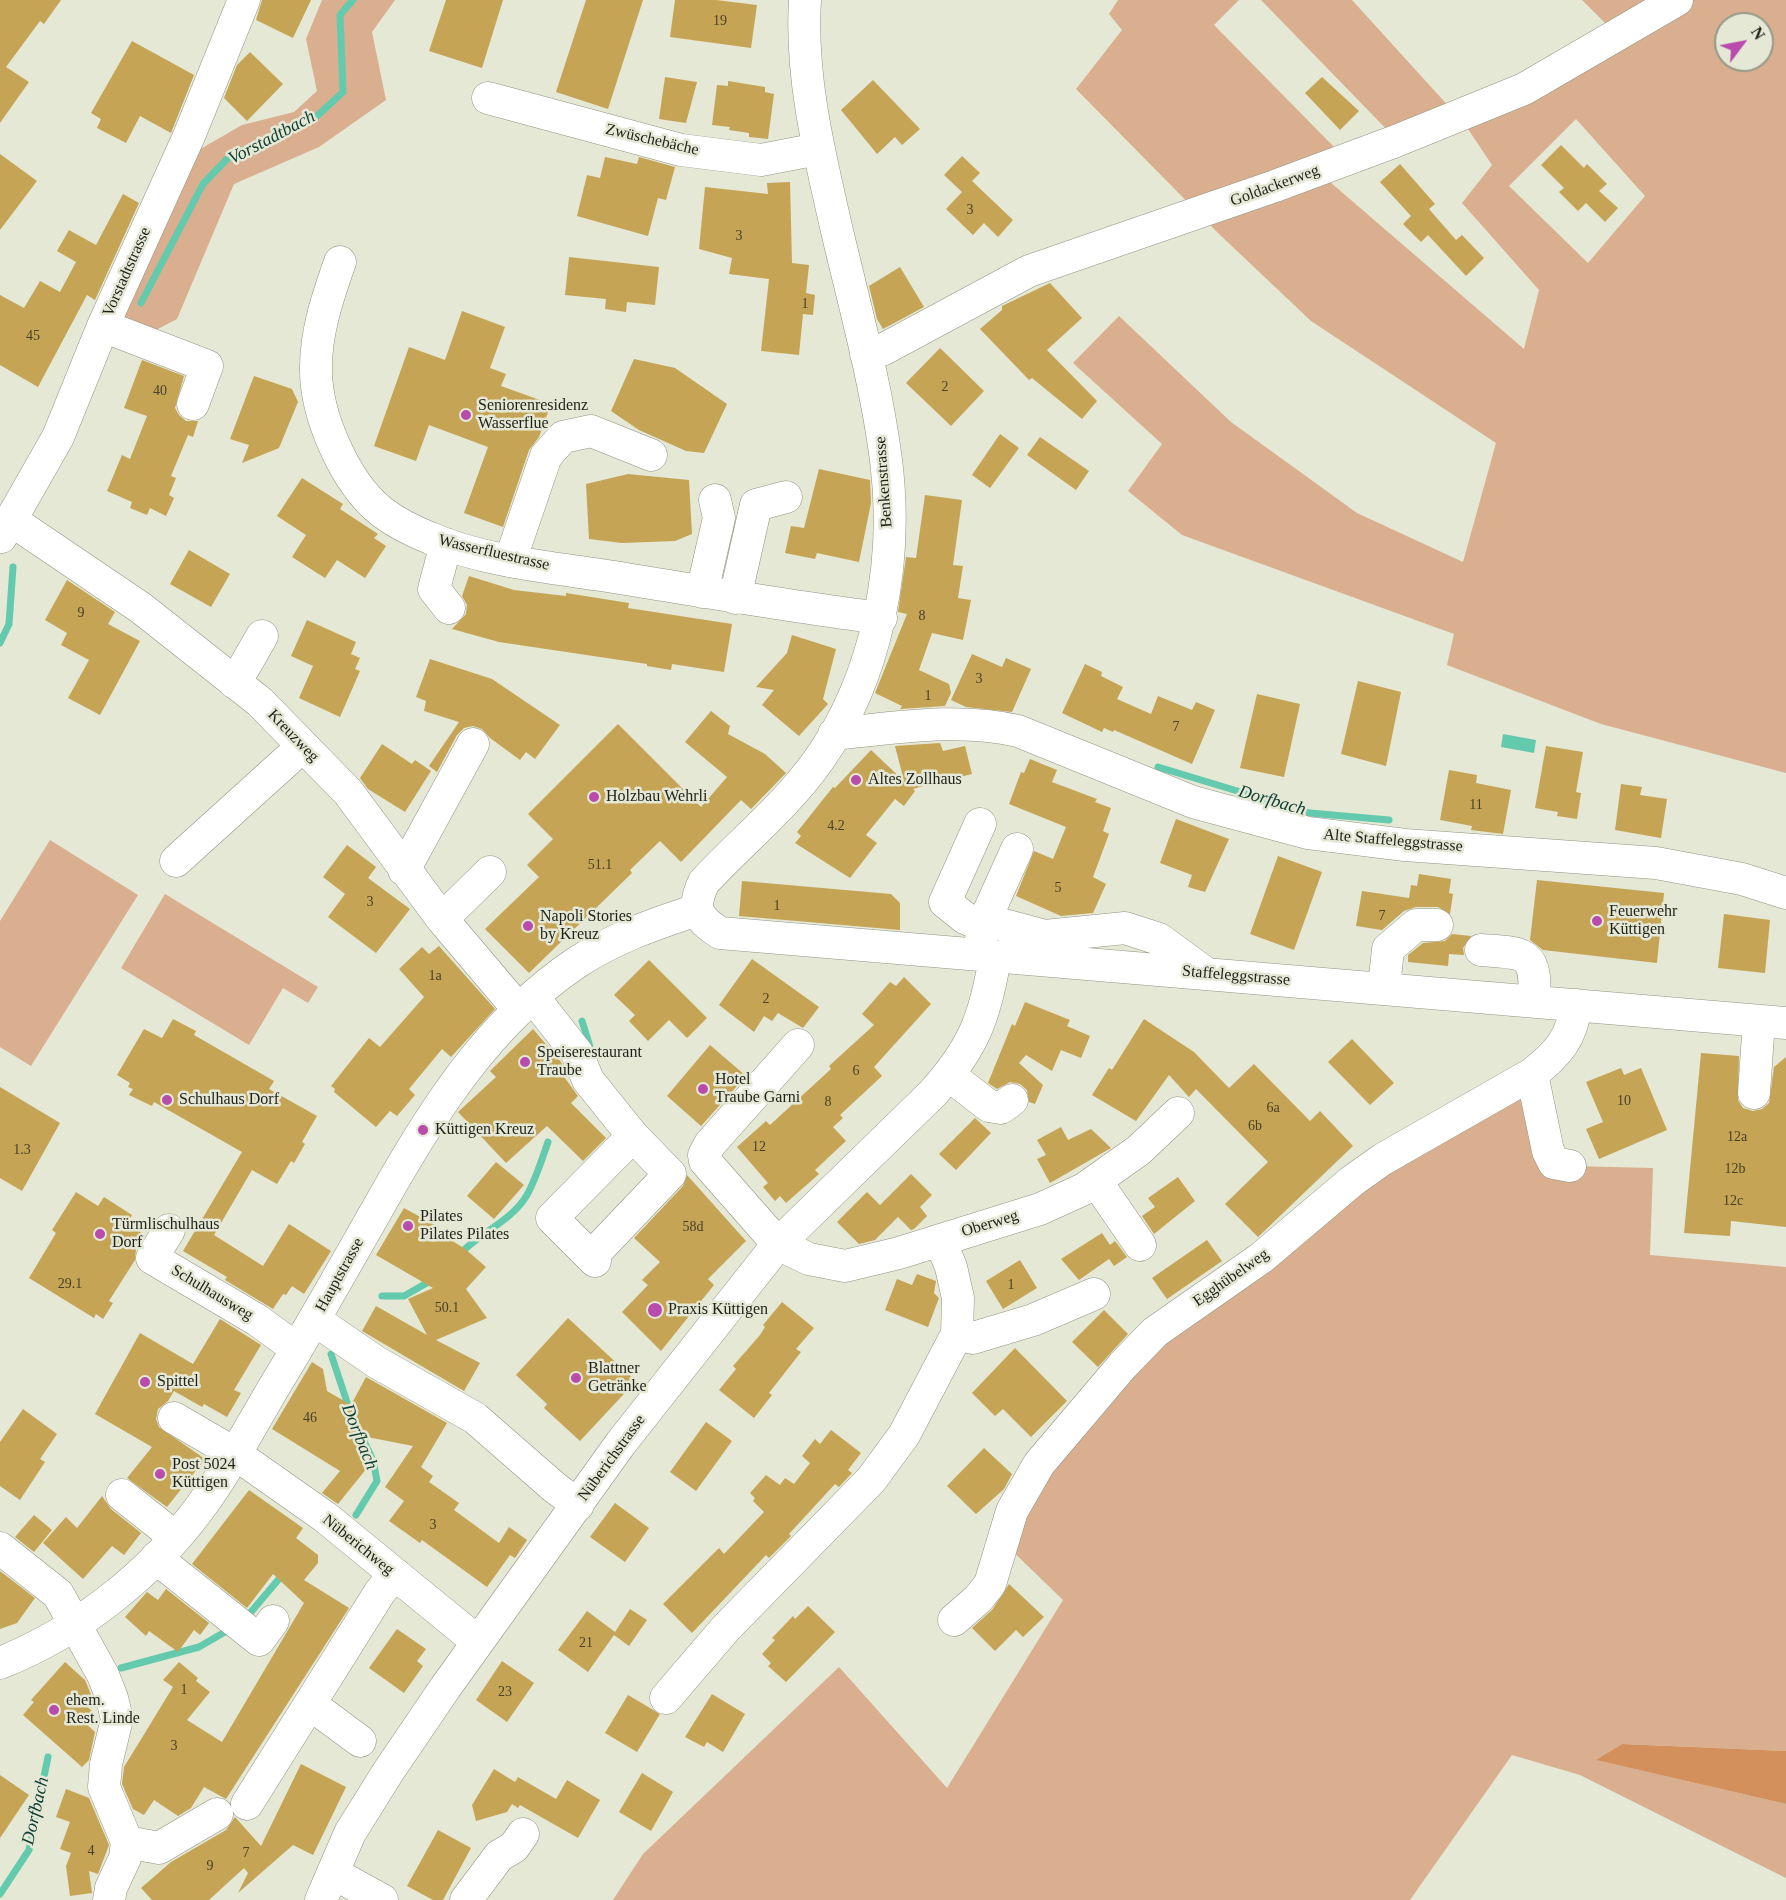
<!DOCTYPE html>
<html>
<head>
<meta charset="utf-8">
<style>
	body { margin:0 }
	#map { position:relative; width:1786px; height:1900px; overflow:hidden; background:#e5e8d5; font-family:"Times New Roman",serif }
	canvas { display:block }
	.north { position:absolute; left:1714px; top:12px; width:60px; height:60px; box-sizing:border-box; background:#e5e8d5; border:2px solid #96988a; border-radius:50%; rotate:58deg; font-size:16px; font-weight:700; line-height:24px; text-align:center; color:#1f2019 }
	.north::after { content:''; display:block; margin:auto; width:21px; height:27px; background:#b74cad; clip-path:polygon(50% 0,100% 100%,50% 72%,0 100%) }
</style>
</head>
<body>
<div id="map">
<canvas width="1786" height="1900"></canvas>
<div class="north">N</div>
</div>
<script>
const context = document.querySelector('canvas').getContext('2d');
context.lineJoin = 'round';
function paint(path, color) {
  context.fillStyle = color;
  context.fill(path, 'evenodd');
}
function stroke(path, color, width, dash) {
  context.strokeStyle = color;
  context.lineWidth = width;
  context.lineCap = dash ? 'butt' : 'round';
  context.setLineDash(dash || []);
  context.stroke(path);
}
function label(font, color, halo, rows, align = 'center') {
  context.font = font + ' "Times New Roman",serif';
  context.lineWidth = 5;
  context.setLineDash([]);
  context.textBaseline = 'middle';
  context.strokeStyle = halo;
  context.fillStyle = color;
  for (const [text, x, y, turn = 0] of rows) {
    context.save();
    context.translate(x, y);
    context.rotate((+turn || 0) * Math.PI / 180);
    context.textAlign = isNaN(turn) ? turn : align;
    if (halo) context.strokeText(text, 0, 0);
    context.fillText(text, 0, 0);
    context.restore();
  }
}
const green = new Path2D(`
	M322,0h73l-23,32 14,68 -67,47 -85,37 -57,135 -25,13 -30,-14 75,-167 45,-26 52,-13 23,-21 -11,-52z
	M1118,0h121l-25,25 123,125 -7,32 194,167 15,-59 -77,-87 30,-38 -30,-45 146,-94 -26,-26h204v773l-185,-49 -154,-59 7,-31 -272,-99 -54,-44 34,-47 -89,-81 46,-47 112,106 126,91 106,49 33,-119 -185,-122 -93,-88 -142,-144 46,-59 -13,-16zM1726,24h36v36h-36zM1576,119l69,77 -57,67 -79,-77z
	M1261,0h91l100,110 -58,27z
	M50,840l88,55 -107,171 -31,-19v-126z
	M165,894l153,93 -10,16 -25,-15 -34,57 -128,-77z
	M1532,1074l38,92 83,2 -3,87 136,12v484l-164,-7 -25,16 189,44v74l-206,-103 -68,-20 -102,145h-797l30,-46 196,-187 108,121 116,-188 -61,-59 10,-30 143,-179z`);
const forest = new Path2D(`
	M1622,1744l164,7v53l-190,-44z`);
const water = new Path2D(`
	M1503,734l33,6 -2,13 -33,-6z`);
const stream = new Path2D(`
	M141,303l62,-119 26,-27 87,-40 27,-25 -3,-77 13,-15
	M0,643l9,-19 4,-57
	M1158,767l152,46 79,7
	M582,1021l9,29
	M460,1254c19,-21 52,-33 67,-59 9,-16 15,-36 21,-53
	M382,1296h22l28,-16
	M331,1354l18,54
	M356,1515l21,-34 -4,-21 -15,-31
	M245,1619l39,-46
	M121,1668l78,-21 31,-18
	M0,1894l29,-44 19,-93`);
const building = new Path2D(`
	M0,0h61l-17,24 -4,-3 -34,46 23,15 -29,41z
	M262,0h49l-18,38 -37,-18z
	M446,0h57l-21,68 -53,-17z
	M586,0h57l-35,109 -52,-17z
	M675,0h41l41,5 -6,43 -81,-11z
	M132,41l62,34 -23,58 -31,-17 -14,27 -29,-15 4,-9 -10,-6z
	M250,52l33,32 -36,37 -23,-23 13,-33z
	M665,77l32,5 -11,41 -27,-4z
	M1322,77l37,34 -19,19 -35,-37z
	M873,80l47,49 -18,16 -7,-8 -18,17 -36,-44z
	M728,81l37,6v5l9,2 -6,45 -19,-2v-4l-20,-3 1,-3 -18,-2 5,-40 11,1z
	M1561,145l23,23 3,-4 20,20 -8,7 19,17 -13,14 -19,-19 -8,8 -19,-19 5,-4 -23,-23z
	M0,154l37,27 -37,49z
	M962,156l18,17 -8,8 41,39 -15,17 -14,-14 -11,12 -27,-26 16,-17 -18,-17z
	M605,157l32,7 2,-7 36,10 -9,33 -8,-2 -10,38 -71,-20 10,-41 13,3z
	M1400,164l35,40 -6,5 27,31 6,-5 22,23 -18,18 -38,-41 -7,7 -18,-18 8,-8 -31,-34z
	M790,182l2,81 17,2 -3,28 9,2 -2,20 -10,-1 -4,41 -38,-4 8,-72 -40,-5 3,-16 -33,-9 6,-62 63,7 -1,-11z
	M123,194l16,9 -44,97 -8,-5 -49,92 -38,-22v-70l24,13 16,-27 20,11 16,-30 -19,-11 12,-21 27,15z
	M569,257l90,10 -4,38 -28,-3 -1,10 -21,-3 1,-10 -41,-4z
	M900,267l24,40 -41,22 -6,-10 -8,-33z
	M1050,283l32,35 -35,32 50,51 -15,18 -50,-41 -3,2 -49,-51 22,-19v-4z
	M462,311l43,16 -15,41 16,6 -5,12 50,18 -12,33 -10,13 -26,77 -39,-14 24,-66 -59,-22 -13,36 -42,-15 35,-99 36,13z
	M940,348l44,43 -33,35 -45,-43z
	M634,359l41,9 52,36 -23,49 -18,-2 -47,-21 -28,-19z
	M142,360l42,16 -9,32 4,7 7,6h12l-5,16 -5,-2 -17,41 5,2 -7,17 5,3 -8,18 -16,-8 -3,7 -17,-7 2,-6 -25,-11 15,-36 8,4 17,-43 -23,-8z
	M254,376l38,13 6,13 -19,46 -37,15 7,-18 -19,-6z
	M1000,434l19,14 -29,40 -18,-13z
	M1040,437l49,34 -13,19 -49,-35z
	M819,469l51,11 1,23 -12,59 -42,-9 -2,6 -30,-6 6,-27 13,2z
	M628,474l61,6 3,54 -17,7 -53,2 -33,-4 -3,-55z
	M302,478l41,26 -3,5 38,25 -4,4 12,8 -21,32 -28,-18 -12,18 -33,-21 14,-22 -29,-19z
	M925,495l37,5 -9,65 10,1 -5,32 13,2 -8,40 -31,-7 -13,37 30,14 2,9 -6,13 -45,3 2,-3 -27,-13 32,-79 -9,-2 8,-55 10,1z
	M189,550l41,24 -19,33 -41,-23z
	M469,576l45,14 52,6v-3l63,10 -1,5 104,16 -8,48 -52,-8 -1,6 -24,-4v-2l-148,-22 -47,-13 14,-15 1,-9 -5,-9z
	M67,580l48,32 -7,12 32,17 -40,74 -32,-17 21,-38 -28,-15 6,-12 -22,-13z
	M307,620l49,22 -5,12 9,4 -5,11 5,2 -20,46 -41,-19 14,-32 -22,-10z
	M792,635l44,14 -13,50 5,5 -29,32 -37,-31 12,-15 -18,-3 31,-34z
	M972,654l30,13 4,-9 25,11 -19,43 -46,-5 -15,-7z
	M430,659l62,20 68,46 -25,34 -9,-7 -6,8 -30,-22 -8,-9 -9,-3 -9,2 -7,7 -20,37 -8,-6 30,-44 -35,-11 2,-10 -10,-4z
	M1085,664l17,8 -1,4 22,11 -6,12 34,15 7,-18 34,14 4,-8 19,8 -23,54 -78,-34 -1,2 -9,-4 -2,4 -40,-19z
	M1358,681l43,11 -15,74 -45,-12z
	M1257,694l43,10 -16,73 -44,-9z
	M711,711l19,15 -2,8 37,20 21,19 -35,36 -10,-9 -60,62 -21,-21 -30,29 2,3 -103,100 -44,-44 54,-52 -12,-12 26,-26 -25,-25 90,-90 83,83 26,-30 -42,-35z
	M940,743l3,8 22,-5 7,28 -24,6 -14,-5 -4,9 -17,5 2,2 -11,15 -9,-7 -29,36 11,8 -27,35 -55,-35 6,-7 -4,-4 36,-45 2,1 36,-38 33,31 -9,-35z
	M382,744l30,20 3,-4 16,11 -26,41 -37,-23 -8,-11z
	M1546,746l37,6 -7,40 5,1 -4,26 -20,-3 1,-4 -23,-4z
	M1030,759l27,11 -5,12 45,17 -2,3 16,6 -8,23 6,3 -16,43 13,7 -13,29 -32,3 -45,-20 18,-45 19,8 13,-32 -57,-23 12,-32 3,1z
	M1449,770l28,5 -1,8 35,7 -8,44 -32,-4 1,-4 -32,-6z
	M1621,784l21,3 -2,8 27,4 -6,39 -46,-8z
	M1176,819l53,20 -24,53 -17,-5 4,-12 -32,-12z
	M347,845l29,22 -8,11 42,31 -34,44 -48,-36 17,-23 -22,-17z
	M1278,856l44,16 -28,78 -44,-16z
	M1419,874l32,5 -2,14 4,1 -3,20 -12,-7h-22l-12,4 -22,19 -26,-4 6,-35 47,7 2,-13 6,1z
	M1537,880l127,13 -7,70 -114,-13 -13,-10z
	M742,881l149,13 9,9v27l-161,-14z
	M1724,914l46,6 -5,53 -47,-5z
	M1452,934l19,2 -8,12 1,7 -15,-1 -1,12 -40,-4v-7l15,-12 22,-2z
	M439,946l56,63 -44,48 -9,-8 -33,40 6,6 -18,21 -7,-5 -14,16 -42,-35 1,-3 -4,-3 38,-48 11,9 44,-50 -25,-28 23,-22 7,7z
	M752,959l67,48 -16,21 -25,-15 -6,8 -8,-5 -10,16 -35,-27z
	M649,960l58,58 -20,20 -18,-18 -21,21 -19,-20 6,-6 -21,-20z
	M904,977l27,27 -57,63 8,9 -42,39 3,3 -10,9 13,14 -31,29 4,4 -33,29 -6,-7 -5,5 -12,-14 5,-4 -31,-36 29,-26 4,4 61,-56 -2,-3 45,-41 -12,-11 28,-32 6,4z
	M1025,1002l45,18 -3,6 23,10 -9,22 -20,-8 -9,21 -26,-16 -7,8 24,22 -8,19 -6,-2 -2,-12 -7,-6 -10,-2 -13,7 -9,-6 24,-59 3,2z
	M173,1019l23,12 -2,4 80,46 -5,8 48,27 -15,26 3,2 -11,19 -3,-2 -14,23 -25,-14 -38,65 49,31 26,-42 42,27 -27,43 -12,-8 -6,9 -3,-1 -10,15 -48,-29 2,-3 -44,-26 59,-99 -88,-50 -2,4 -23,-11 4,-6 -5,-2 2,-4 -13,-8 27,-46 18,9z
	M1144,1019l50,33 35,36 25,-24 56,57 10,-10 33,35 -95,91 -33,-33 43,-42 -72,-73 -7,8 -20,-22 -33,46 -44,-26 17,-27 3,2z
	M533,1029l28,33 4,8 -3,4 16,22 -7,7 35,35 -23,23 -36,-35 -41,37 -48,-51 38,-35 -6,-6z
	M1352,1039l42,44 -24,22 -42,-43z
	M710,1045l36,31 -45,50 -34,-30z
	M1701,1053l38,3 -1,44 5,8 10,3 9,-2 7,-6 5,-36 12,-10v170l-55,-6 -1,15 -46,-3z
	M1621,1068l3,7 17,-7 26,62 -68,29 -13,-30 17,-7 -17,-40z
	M0,1087l60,36 -38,68 -22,-13z
	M975,1118l16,15 -35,37 -17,-16z
	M1061,1127l7,13 23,-11 20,19 -61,35 -13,-24 9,-4 -9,-15z
	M496,1162l28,23 -30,34 -27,-23z
	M911,1174l21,21 -12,12 7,9 -13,13 -3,1 -13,-13 -23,23 -16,4 -22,-22 30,-30 13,13z
	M687,1175l59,66 -38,38 6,6 -53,66 -39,-39 26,-27 -6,-5 18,-18 -26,-24 49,-52z
	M1178,1177l17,24 -41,33 -12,-18 13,-9 -7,-9z
	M76,1192l22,14 6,-9 28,18 -5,9 18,11 -9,14 -1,11 -26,41 4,2 -10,16 -7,-5 -2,4 -65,-40 27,-45 -4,-3z
	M404,1208l31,17 -3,4 32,19 22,19 -20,22 21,29 -51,22 44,23 -16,28 -102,-60 14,-25 51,29 -19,-36 25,-11 -57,-33z
	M1102,1233l8,12 5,-4 12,16 -13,9 -5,-7 -30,21 -18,-21z
	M1207,1240l15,21 -55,38 -15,-21z
	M1020,1260l17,28 -34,21 -17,-28z
	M917,1274l19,7 -2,12 5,5 -11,29 -43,-17 12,-31 15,6z
	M782,1302l32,26 -18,21 5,3 -32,41 3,2 -18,23 -35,-28 17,-21 -3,-3 27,-31 5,-8 -2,-2z
	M1104,1310l24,24 -30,33 -26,-25z
	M568,1318l68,63 -56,60 -36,-33 3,-4 -31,-29z
	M220,1319l41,26 -27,45 7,3 -14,24 -23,-13 -2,3 -28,-16 -6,10 -10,8 -2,10 3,8 46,32 -38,48 -40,-29 25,-31 -57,-33 45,-81 53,31z
	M1015,1348l52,53 -36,36 -28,-28 -8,7 -23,-23z
	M312,1362l11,7 4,22 24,14 15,-28 81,46 -26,44 12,9 -4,6 30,21 -5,7 45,33 10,-16 18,13 -12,18 -5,-3 -23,32 -65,-47 -2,3 -31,-22 15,-20 -19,-14 28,-41 -61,-12 15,34 -29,36 -16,-11 18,-22 -68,-42z
	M23,1409l34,25 -17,25 5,3 -25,38 -20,-14v-44z
	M706,1422l26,19 -36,50 -26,-19z
	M831,1430l30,23 -13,17 4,3 -13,14 -4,-3 -46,50 2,2 -22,22 -3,-3 -74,78 -29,-29 56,-56 5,6 40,-42 -11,-11 2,-3 -5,-5 16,-18 14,10 5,-7 9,6 16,-21 -8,-7 13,-17 5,5z
	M984,1448l28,26 -8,15 -28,25 -29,-28z
	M249,1490l54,38 -7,10 22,17v8l-14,17 45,28 -123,191 -22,-12 -13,21 -13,8 -24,-16 -10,15 -11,-6 -11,-25 2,-17 49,-80 -10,-7 16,-18 19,16 -2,3 14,11 -23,28 35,22 82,-139 -31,-29 -26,34 -55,-44z
	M102,1496l9,13 30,24 -17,22 -12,-9 -29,33 -40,-36 23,-26 11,11z
	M615,1503l34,25 -24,34 -35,-25z
	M34,1515l18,15 -18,22 -19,-15z
	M0,1571l35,27 -18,25 -17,6z
	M1009,1584l35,33 -21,20 -7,-7 -21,21 -23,-23 20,-18z
	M166,1589l43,34 -9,12 -6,-5 -16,22 -29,-21 -3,5 -21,-19 22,-25 11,8z
	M808,1606l27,26 -49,50 -18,-16 3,-3 -9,-9 13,-14 -3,-2 21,-22 2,3z
	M630,1609l17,11 -18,26 -15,-11 -26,37 -30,-22 29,-39 28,21z
	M397,1629l29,20 -9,12 6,5 -19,27 -35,-25z
	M502,1661l32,22 -27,39 -31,-22z
	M65,1662l20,18 7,17 -7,8 7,6 -9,10 12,11 -6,28 -7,7 -59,-52 11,-13 -3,-2z
	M712,1694l33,20 -22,38 -16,-10 -3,5 -19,-10z
	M628,1695l32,19 -23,38 -32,-19z
	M301,1764l45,23 -33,68 -20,-10 -55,48 10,-20 -4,-5 -35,32h-57l-11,-12 30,-26 55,-32 9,-13 26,29z
	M494,1769l21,13 3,-5 38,22 11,-19 33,20 -22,38 -58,-33 -2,3 -6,-4 -5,8 -31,9 -4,-16z
	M642,1773l31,19 -22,39 -32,-19z
	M0,1775l29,20 -29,43z
	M66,1789l23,9 20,47 -11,29 -9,-3 3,22 -22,3 -4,-30 5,-13 -11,-4 10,-27 -14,-5z
	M438,1830l33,18 -28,52h-10l-26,-14z`);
const minor = new Path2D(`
	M805,0c-5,78 15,156 32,231 18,76 39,152 49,229 13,102 -8,216 -68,301 -33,46 -76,80 -114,121 -13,27 -7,36 16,51l1066,90
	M488,98l193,52 80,10 57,-11
	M340,262c-12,34 -24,69 -24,105 -1,47 29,116 66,145 13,10 33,20 48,26 57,25 129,30 190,40 87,14 173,29 261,40
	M103,326l104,40 -14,38
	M866,354l18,-5 145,-78 246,-85 121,-45 128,-52 153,-89
	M11,520l130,88 119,94 88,90 94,127 77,91
	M1,537l57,-100 45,-111 86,-190 55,-136
	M446,544l-12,45 15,19
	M510,561l36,-105 17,-19 28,-6 60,24
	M702,592l17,-74 -4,-18
	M735,598l21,-93 30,-8
	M235,683l27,-47
	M834,734c62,-6 123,-17 184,-3l175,71 115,31 97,12 251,18 86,16 44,14
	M980,824l-35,78 20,16 19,8
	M176,861l127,-115
	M404,870l69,-126
	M442,919l48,-47
	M985,920l60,16 80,-8 34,11 45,33
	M981,940l4,-20 32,-71
	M1481,950c45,3 56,1 53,51
	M1384,988l4,-39 28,-24h21
	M533,997l44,56 11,27 45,56 37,38 -79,83
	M798,1045l-88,99 -6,11 1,6 73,83 31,15 36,7 54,-13 141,-44 44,-20 55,-39 39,-37
	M1532,1074l16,77 6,12 16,3
	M949,1075l40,31 12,2 11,-8
	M1754,1093l5,-72
	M1096,1181l44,64
	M169,1230l-17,28 105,62 40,29
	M595,1261l-43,-43 81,-82
	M315,1320l61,42 99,56 79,69 24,18
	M957,1334l16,4 60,-18 61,-26
	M174,1418l60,35 91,64 153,125
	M122,1495l53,42
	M0,1548l58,46 45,81 9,23 5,21 -11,45 -2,23 23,55 -2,16 -14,30 -2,12
	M156,1558l103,82 14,-19
	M954,1620l24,-21 12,-15 22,-73 27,-47 84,-99 32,-33 106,-74 91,-77 31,-22 149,-85c26,-20 40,-36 44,-69
	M0,1663c78,-31 149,-87 199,-154 28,-38 51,-81 75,-122 38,-62 73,-125 109,-188 50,-89 107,-178 193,-236 38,-25 78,-39 121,-53
	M666,1698l60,-70 145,-148 33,-45 53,-101 1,-36 -7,-31 -11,-27
	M310,1704l50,37
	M247,1804l133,-212 15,-18
	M127,1842l32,6 58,-34
	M333,1873l49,27
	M321,1900l29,-67 38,-61 57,-84 176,-245 157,-199 155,-151c41,-46 52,-76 62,-135
	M466,1900l33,-44 15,-9 9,-13`);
const markers = [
	[466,415,6,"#b74cad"],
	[856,780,6,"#b74cad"],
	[594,797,6,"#b74cad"],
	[1597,921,6,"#b74cad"],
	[528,926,6,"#b74cad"],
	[525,1062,6,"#b74cad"],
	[703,1089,6,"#b74cad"],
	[167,1100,6,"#b74cad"],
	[423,1130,6,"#b74cad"],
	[408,1226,6,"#b74cad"],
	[100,1234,6,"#b74cad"],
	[655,1310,8,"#b74cad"],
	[576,1378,6,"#b74cad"],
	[145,1382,6,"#b74cad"],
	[160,1474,6,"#b74cad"],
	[54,1710,6,"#b74cad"]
];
const numberNames = [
	["19",720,21],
	["3",970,210],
	["3",739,236],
	["1",805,304],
	["45",33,336],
	["2",945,387],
	["40",160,391],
	["9",81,613],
	["8",922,616],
	["3",979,679],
	["1",928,696],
	["7",1176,727],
	["11",1476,805],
	["4.2",836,826],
	["51.1",600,865],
	["5",1058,888],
	["3",370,902],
	["1",777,906],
	["7",1382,916],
	["1a",435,976],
	["2",766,999],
	["6",856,1071],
	["10",1624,1101],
	["8",828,1102],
	["6a",1273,1108],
	["6b",1255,1126],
	["12a",1737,1137],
	["12",759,1147],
	["1.3",22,1150],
	["12b",1735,1169],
	["12c",1733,1201],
	["58d",693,1227],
	["29.1",70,1284],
	["1",1011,1285],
	["50.1",447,1308],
	["46",310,1418],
	["3",433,1525],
	["21",586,1643],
	["1",184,1690],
	["23",505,1692],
	["3",174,1746],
	["4",91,1851],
	["7",246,1853],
	["9",210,1866]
];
const streetNames = [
	["Zwüschebäche",652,140,13],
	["Goldackerweg",1275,186,-20],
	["Vorstadtstrasse",127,272,-66],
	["Benkenstrasse",884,482,-94],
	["Wasserfluestrasse",494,553,13],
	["Kreuzweg",293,736,46],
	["Alte Staffeleggstrasse",1393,841,5],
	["Staffeleggstrasse",1236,976,5],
	["Oberweg",990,1224,-17],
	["Hauptstrasse",340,1275,-61],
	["Egghübelweg",1231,1278,-35],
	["Schulhausweg",212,1293,31],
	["Nüberichstrasse",612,1458,-54],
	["Nüberichweg",358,1545,39]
];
const poiNames = [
	["Seniorenresidenz",478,406],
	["Wasserflue",478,424],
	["Altes Zollhaus",868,780],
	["Holzbau Wehrli",606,797],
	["Feuerwehr",1609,912],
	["Küttigen",1609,930],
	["Napoli Stories",540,917],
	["by Kreuz",540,935],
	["Speiserestaurant",537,1053],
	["Traube",537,1071],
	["Hotel",715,1080],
	["Traube Garni",715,1098],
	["Schulhaus Dorf",179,1100],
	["Küttigen Kreuz",435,1130],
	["Pilates",420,1217],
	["Pilates Pilates",420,1235],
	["Türmlischulhaus",112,1225],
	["Dorf",112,1243],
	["Praxis Küttigen",668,1310],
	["Blattner",588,1369],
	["Getränke",588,1387],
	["Spittel",157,1382],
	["Post 5024",172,1465],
	["Küttigen",172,1483],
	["ehem.",66,1701],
	["Rest. Linde",66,1719]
];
const waterNames = [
	["Vorstadtbach",272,138,-28],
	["Dorfbach",1272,801,16],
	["Dorfbach",359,1437,68],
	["Dorfbach",36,1811,-77]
];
paint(green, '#d9af8f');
paint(forest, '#d3905d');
paint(water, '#63caad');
stroke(stream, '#63caad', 7);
paint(building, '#c5a455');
stroke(minor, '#919483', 33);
stroke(minor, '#fff', 32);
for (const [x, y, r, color] of markers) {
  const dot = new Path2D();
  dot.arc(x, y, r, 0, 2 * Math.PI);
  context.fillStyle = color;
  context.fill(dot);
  stroke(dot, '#e5e8d5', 2);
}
label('14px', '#484128', null, numberNames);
label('16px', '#1f2019', '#e5e8d5', streetNames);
label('16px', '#1f2019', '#e5e8d5', poiNames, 'left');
label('italic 18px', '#0d3c31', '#e5e8d5', waterNames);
</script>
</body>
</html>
